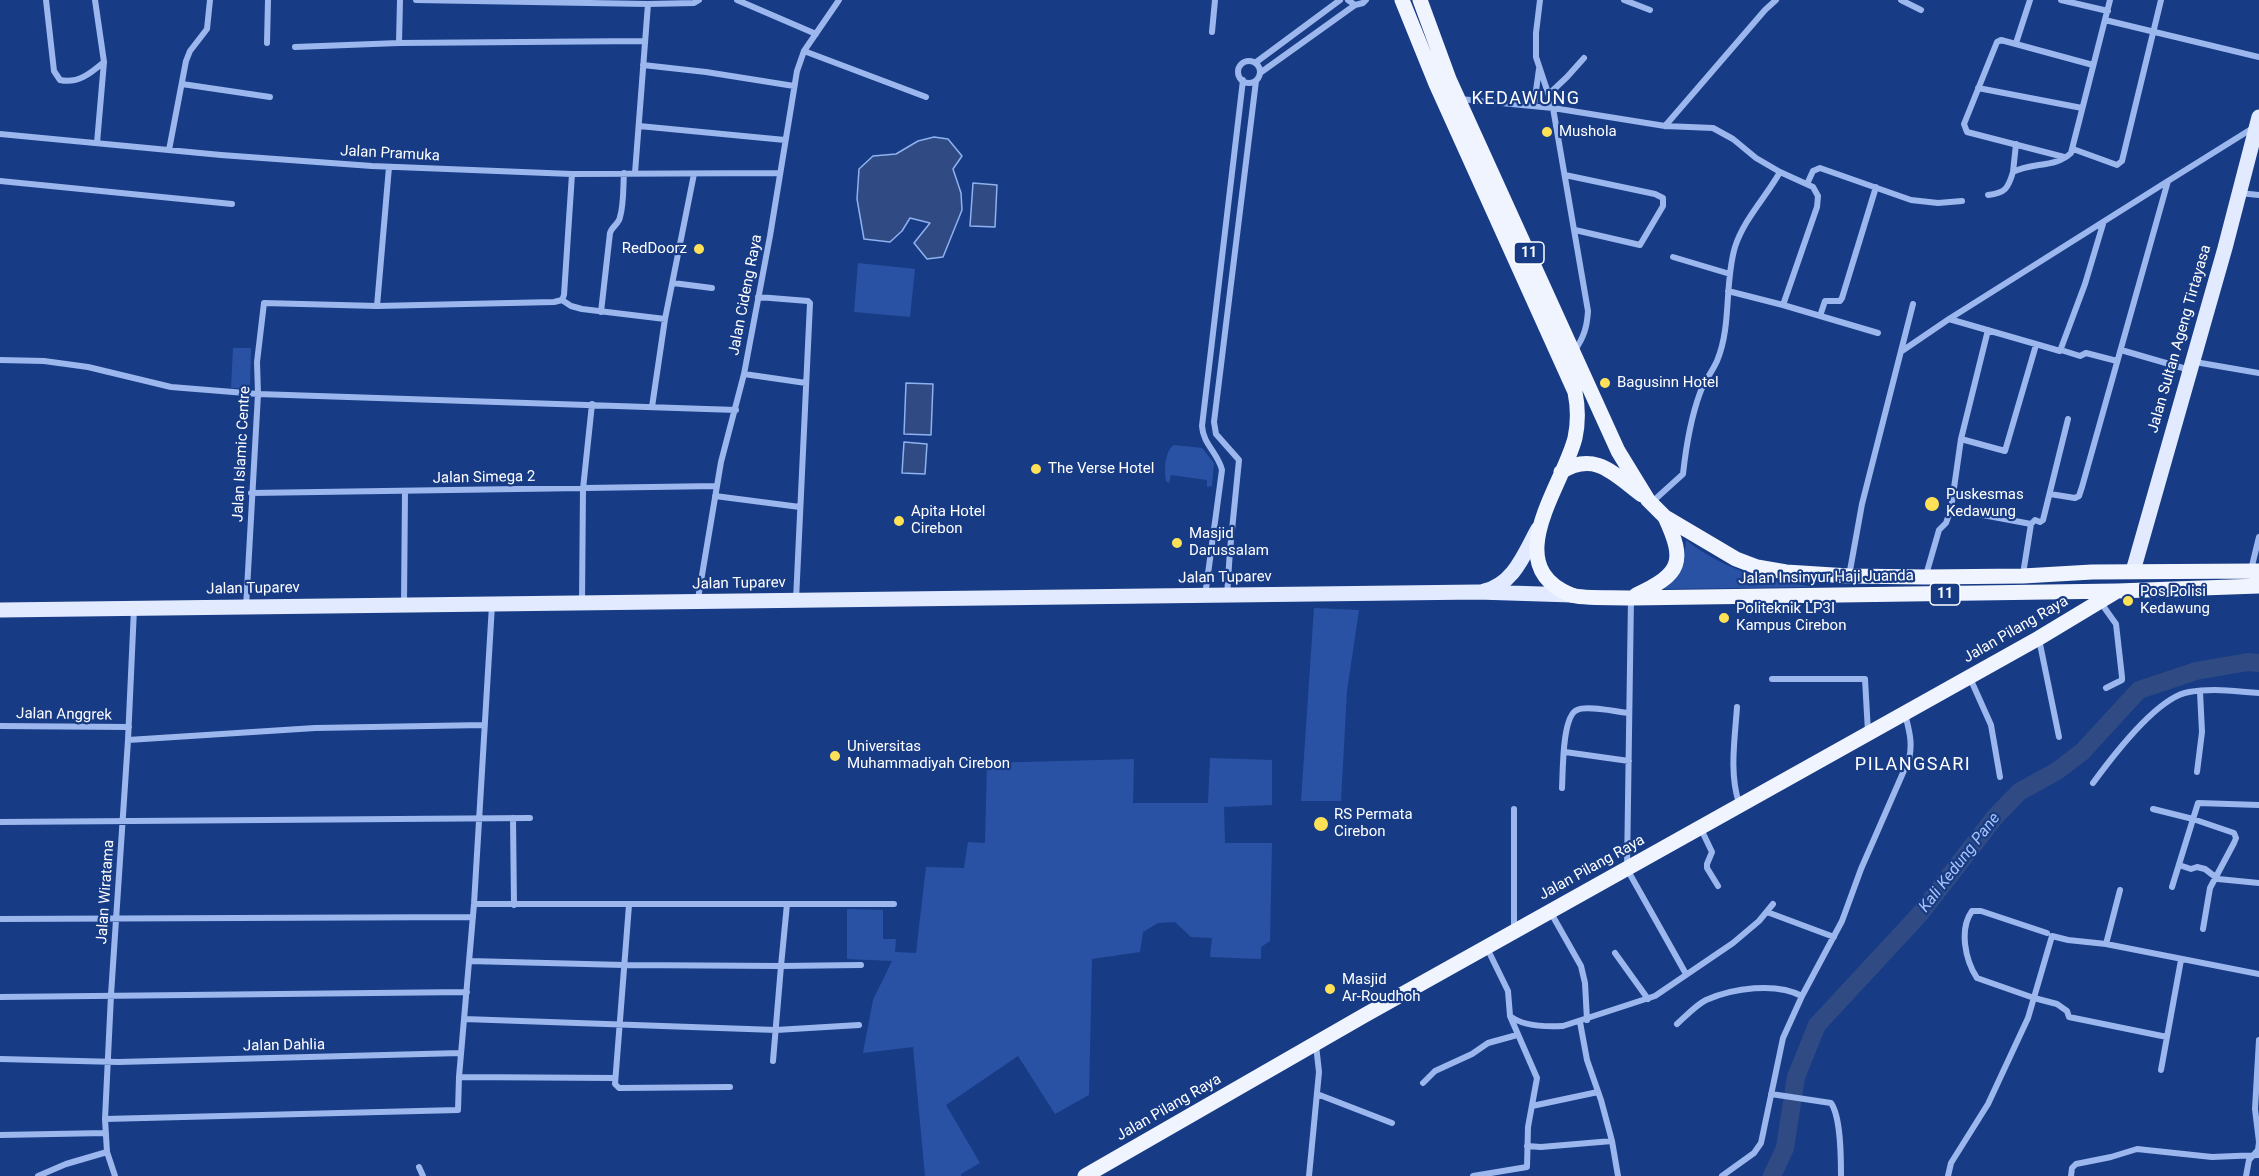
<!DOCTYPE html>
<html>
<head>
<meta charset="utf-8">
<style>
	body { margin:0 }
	canvas { display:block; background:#173b85 }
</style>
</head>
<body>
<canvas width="2259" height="1176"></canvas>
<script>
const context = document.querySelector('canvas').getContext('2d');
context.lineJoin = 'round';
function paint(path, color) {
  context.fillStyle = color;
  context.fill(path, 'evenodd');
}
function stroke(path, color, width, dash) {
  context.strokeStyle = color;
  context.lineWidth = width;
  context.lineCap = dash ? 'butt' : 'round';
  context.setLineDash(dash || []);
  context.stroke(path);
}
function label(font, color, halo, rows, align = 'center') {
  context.font = font + ' Roboto,sans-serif';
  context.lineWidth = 4.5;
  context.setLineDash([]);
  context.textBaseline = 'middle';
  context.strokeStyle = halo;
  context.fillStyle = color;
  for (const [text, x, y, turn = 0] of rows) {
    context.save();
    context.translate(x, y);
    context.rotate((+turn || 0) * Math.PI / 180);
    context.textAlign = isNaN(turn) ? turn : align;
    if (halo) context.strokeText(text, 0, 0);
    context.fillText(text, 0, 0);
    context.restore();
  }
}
const green = new Path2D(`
	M858,263l57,6 -5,48 -56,-5z
	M233,348h18l-1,40h-19z
	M1174,445l28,3 12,15 -2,23 -5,1v-7l-36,-5 -2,8 -3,-2c-2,-11 -1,-31 8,-36z
	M1686,540c41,32 79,40 130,47l-153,2c17,-18 21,-24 23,-49z
	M1314,608l45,2 -12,81 -6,110h-40z
	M1210,758l62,2v45l-48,2 1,36h47l-2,98 -9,6v12l-51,-2 2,-19 -21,-1 -16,-15 -17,1 -15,9 -3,20 -48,7 -3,136 -34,19 -37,-58 -72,49 34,58 -19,11v2h-36l-12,-129 -50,6 10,-53 19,-39 -45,-2v-50l36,1v29h13l-1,13 21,1 10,-86 38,1 4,-26 17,1 2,-80 147,-4 -1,44h75z`);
const water = new Path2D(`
	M934,137l14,2 14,17 -9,13 8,24 1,17 -19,47 -16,2 -13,-16 16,-20 -20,-5 -8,13 -12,11 -26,-3 -7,-40 2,-30 14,-13 23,-2 22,-13z
	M973,183l24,2 -2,42 -25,-1z
	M906,383l27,1 -2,51 -27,-1z
	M904,442l23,2 -2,30 -23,-1z`);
const river = new Path2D(`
	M1772,1176l13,-28 11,-71 21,-52 102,-110 76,-98 24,-25 38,-21 25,-19 57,-62 57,-19 52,-9 11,1`);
const minor = new Path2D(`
	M46,0l8,71 6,9c18,4 31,-7 44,-18
	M95,0l9,62 -7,81
	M416,0l232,4 46,-1 5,-3
	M737,0l79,34
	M1348,0l7,5 8,-2 3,-3
	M1540,0l-4,33v24l17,51 35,203c-1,16 -4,26 -13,39
	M1624,0l26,10
	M1901,0l20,10
	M2061,0l47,11
	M2105,20l154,37
	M1212,32l3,-32
	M267,43l1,-43
	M399,43l1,-43
	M2016,43l14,-43
	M295,47l104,-4 246,-2
	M804,51l122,46
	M1238 72a11 11 0 1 1 22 0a11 11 0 1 1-22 0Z
	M1255,63l85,-63
	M643,65l63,7 88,14
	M1260,73l95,-68
	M182,84l88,13
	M1978,88l104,20
	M1549,94l18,-17 17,-19
	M1460,99l93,9 112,18 48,2 20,11 23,19 24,14 33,15 5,9 -1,11 -34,98 95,28
	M1534,105l5,-36
	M639,126l146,14
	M1665,126l100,-116 11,-10
	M0,134l221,21 151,11 200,8 207,-1
	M2073,149l44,16 5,-4 39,-161
	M169,150l17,-89 4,-10 17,-22 3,-29
	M2064,157l-97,-25 -3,-8 33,-82 4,-2 92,25
	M2013,172l3,-28
	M635,173l13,-169
	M1565,175l90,19 8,4v8l-23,39 -65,-15
	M0,181l232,23
	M1807,184l6,-13 7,-3 91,32 27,3 24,-2
	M2239,193l20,2
	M1988,195c17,-2 20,-6 25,-23 18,-10 43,-4 58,-19l39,-153
	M1673,257l57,17
	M673,283l39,5
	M1728,291l55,14
	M758,297l50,4 2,2 -14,297
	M562,300l9,6 11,3 83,10
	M377,306l12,-139
	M601,312l9,-79c2,-7 9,-9 10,-16 4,-13 3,-30 4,-44
	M1820,316l5,-15h15l2,-3 34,-111
	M1949,319l111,32 25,-67 18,-60
	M2061,350l19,6 6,-3 31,8
	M2121,350l69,20
	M1902,351l47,-32 219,-138
	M0,360l44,1 44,6 83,20 87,7 478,16
	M2195,362l64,11
	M744,374l62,9
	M652,407l13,-88 29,-145
	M1961,439l44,12 31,-106
	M251,493l466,-7
	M2050,494l25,4 4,-2 3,-9 86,-306 85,-53
	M715,496l85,11
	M1651,503l32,-29c3,-27 7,-54 17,-81 4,-11 12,-21 17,-32 15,-36 7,-77 18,-114 9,-28 31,-50 45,-75
	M1951,509l80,15
	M2251,570l8,-33
	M2023,574l8,-50 4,-4 5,2 3,-2 25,-101
	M1926,575l13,-45 7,-7 5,-14 10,-70 27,-109
	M1849,576l13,-72 51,-200
	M1205,596l17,-126c-4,-17 -19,-26 -20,-44l41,-346
	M1227,596l3,-46 9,-90 -23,-26 -2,-12 42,-341
	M1631,598l-4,271 59,105
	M698,599l23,-137 23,-88 26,-138 27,-165 7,-20 35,-51
	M582,601l1,-112 9,-85
	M2101,603l15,21 6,53v3l-16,8
	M404,604l1,-113
	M246,607l12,-213 -1,-32 7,-59 113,3 177,-4 8,-2 2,-5 8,-121
	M2039,639l20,98
	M1970,678l21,47 9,52
	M1772,679h93l3,53
	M1737,707c-2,31 -8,66 2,96
	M0,726l129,1
	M128,740l187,-12 169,-3
	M1565,752l64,9
	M2197,772l5,-40 -2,-40
	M2093,783c19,-26 64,-86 96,-91 23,-4 48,-1 70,1
	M1562,788c1,-16 0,-72 15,-78 10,-5 40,2 52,3
	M2153,809l40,10 41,14 2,5 -2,5 -24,45 -7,41
	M513,818l1,87
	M0,822l530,-4
	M1701,829l11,23 -5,12v4l11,18
	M2179,865l12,4 6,-2 8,2 13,10 41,4
	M2172,887l26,-84 61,2
	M474,904h420
	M629,905l-14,179 4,4 111,-1
	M1767,912l67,25
	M1551,913l30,53 4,17 2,37
	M0,919l473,-2
	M1514,928v-119
	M2047,933l-66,-22h-9c-13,18 -7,49 5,67l57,20 23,6 10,7 2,6 98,20
	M2106,944l14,-54
	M1615,953l33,46
	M469,961l155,4 157,1 6,-62
	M0,997l467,-5
	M1510,1016c14,11 36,11 53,10l92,-30 78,-53 26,-22 14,-17
	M464,1019l312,11 83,-5
	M1580,1022l7,38 14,40 11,41 6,35
	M1677,1024c9,-8 19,-19 29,-24 27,-12 70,-18 96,-4
	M0,1059l118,3 343,-9
	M773,1061l8,-95 80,-1
	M2161,1070l20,-110
	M459,1077l156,1
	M1423,1083l12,-12 37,-17 16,-11 29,-8
	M1317,1094l75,29
	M1771,1094l60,9c10,14 10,55 10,73
	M1532,1106l66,-14
	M105,1119l353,-9 1,-33 15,-173 18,-299
	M0,1135l106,-2
	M1527,1146l14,1 71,-6
	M419,1167l4,9
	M38,1176l28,-12 41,-12
	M115,1176l-8,-24 -2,-33 6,-124 17,-255 6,-131
	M1309,1176l10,-104 -3,-27
	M1473,1176l54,-9 1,-40 9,-49 -27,-62 -2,-25 -21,-43
	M1722,1176l32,-23 7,-10 22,-105 19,-42 40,-75 19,-52 48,-110c4,-16 0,-29 -4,-45
	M1948,1176l3,-13 37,-59 40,-86 24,-82 16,4 38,4 153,30
	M2071,1176l1,-8 4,-4 35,-7 26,-8 75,8 47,-2
	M2246,1176l3,-16 9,-10 1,-8 -4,-33 4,-69`);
const primary = new Path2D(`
	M2133,571l92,-323 34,-131
	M1484,591c30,-7 40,-37 54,-62
	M0,610l1478,-18 94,3`);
const trunk = new Path2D(`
	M1402,0l34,84 139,308c3,15 3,32 0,46 -12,48 -77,127 -4,157 11,4 46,2 60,3l486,-7 142,-5
	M1420,0l29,79 169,372 30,49 17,17 71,42 21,8 29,5 63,4 76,1 98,-1 69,-4 167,-1
	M1561,472c34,-22 54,3 81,23
	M1636,595c45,-21 50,-33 29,-78
	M1085,1176l280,-161 674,-377 78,-47`);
const markers = [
	[1547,132,6,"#ffe158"],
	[699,249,6,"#ffe158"],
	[1605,383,6,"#ffe158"],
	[1036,469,6,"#ffe158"],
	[1932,504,8,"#ffe158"],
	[899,521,6,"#ffe158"],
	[1177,543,6,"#ffe158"],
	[2128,601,6,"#ffe158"],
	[1724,618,6,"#ffe158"],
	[835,756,6,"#ffe158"],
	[1321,824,8,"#ffe158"],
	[1330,989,6,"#ffe158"]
];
const shields = [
	[1529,253,30],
	[1945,594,30]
];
const shieldNames = [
	["11",1529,253],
	["11",1945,594]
];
const poiNames = [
	["Mushola",1559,132],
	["RedDoorz",687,249,"right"],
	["Bagusinn Hotel",1617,383],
	["The Verse Hotel",1048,469],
	["Puskesmas",1946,495],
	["Kedawung",1946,512],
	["Apita Hotel",911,512],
	["Cirebon",911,529],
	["Masjid",1189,534],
	["Darussalam",1189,551],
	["Pos Polisi",2140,592],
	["Kedawung",2140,609],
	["Politeknik LP3I",1736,609],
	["Kampus Cirebon",1736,626],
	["Universitas",847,747],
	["Muhammadiyah Cirebon",847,764],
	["RS Permata",1334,815],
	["Cirebon",1334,832],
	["Masjid",1342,980],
	["Ar-Roudhoh",1342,997]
];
const streetNames = [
	["Jalan Pramuka",390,154,3],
	["Jalan Cideng Raya",746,295,-79],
	["Jalan Sultan Ageng Tirtayasa",2180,339,-74],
	["Jalan Islamic Centre",242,454,-87],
	["Jalan Simega 2",484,478,-1],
	["Jalan Tuparev",1225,578,-1],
	["Jalan Insinyur Haji Juanda",1826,578,-1],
	["Jalan Tuparev",739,584,-1],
	["Jalan Tuparev",253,589,-1],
	["Jalan Pilang Raya",2016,630,-30],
	["Jalan Anggrek",64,715,1],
	["Jalan Pilang Raya",1592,868,-29],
	["Jalan Wiratama",106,892,-86],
	["Jalan Dahlia",284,1046,-1],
	["Jalan Pilang Raya",1169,1108,-30]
];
const waterNames = [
	["Kali Kedung Pane",1960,863,-52]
];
const quarterNames = [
	["KEDAWUNG",1526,99],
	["PILANGSARI",1913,765]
];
paint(green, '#2952a4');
paint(water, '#304b83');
stroke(water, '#8eb1f0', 1.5);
stroke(river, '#304b83', 18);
stroke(minor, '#9cb7ed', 6);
stroke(primary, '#e2eaff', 15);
stroke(trunk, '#f0f4ff', 15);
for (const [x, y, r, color] of markers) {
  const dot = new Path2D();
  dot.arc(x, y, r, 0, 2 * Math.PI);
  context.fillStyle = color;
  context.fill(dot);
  stroke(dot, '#173b85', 2);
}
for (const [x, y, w] of shields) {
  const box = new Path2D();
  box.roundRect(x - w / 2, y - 11, w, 22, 4.5);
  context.fillStyle = '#173b85';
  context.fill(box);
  stroke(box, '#fff', 1.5);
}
label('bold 14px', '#fff', null, shieldNames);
label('15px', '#fff', '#173b85', poiNames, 'left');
label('15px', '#fff', '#173b85', streetNames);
label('italic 16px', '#a7c2f5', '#173b85', waterNames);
context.letterSpacing = '1.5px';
label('18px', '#fff', '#173b85', quarterNames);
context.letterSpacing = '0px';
</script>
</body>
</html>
